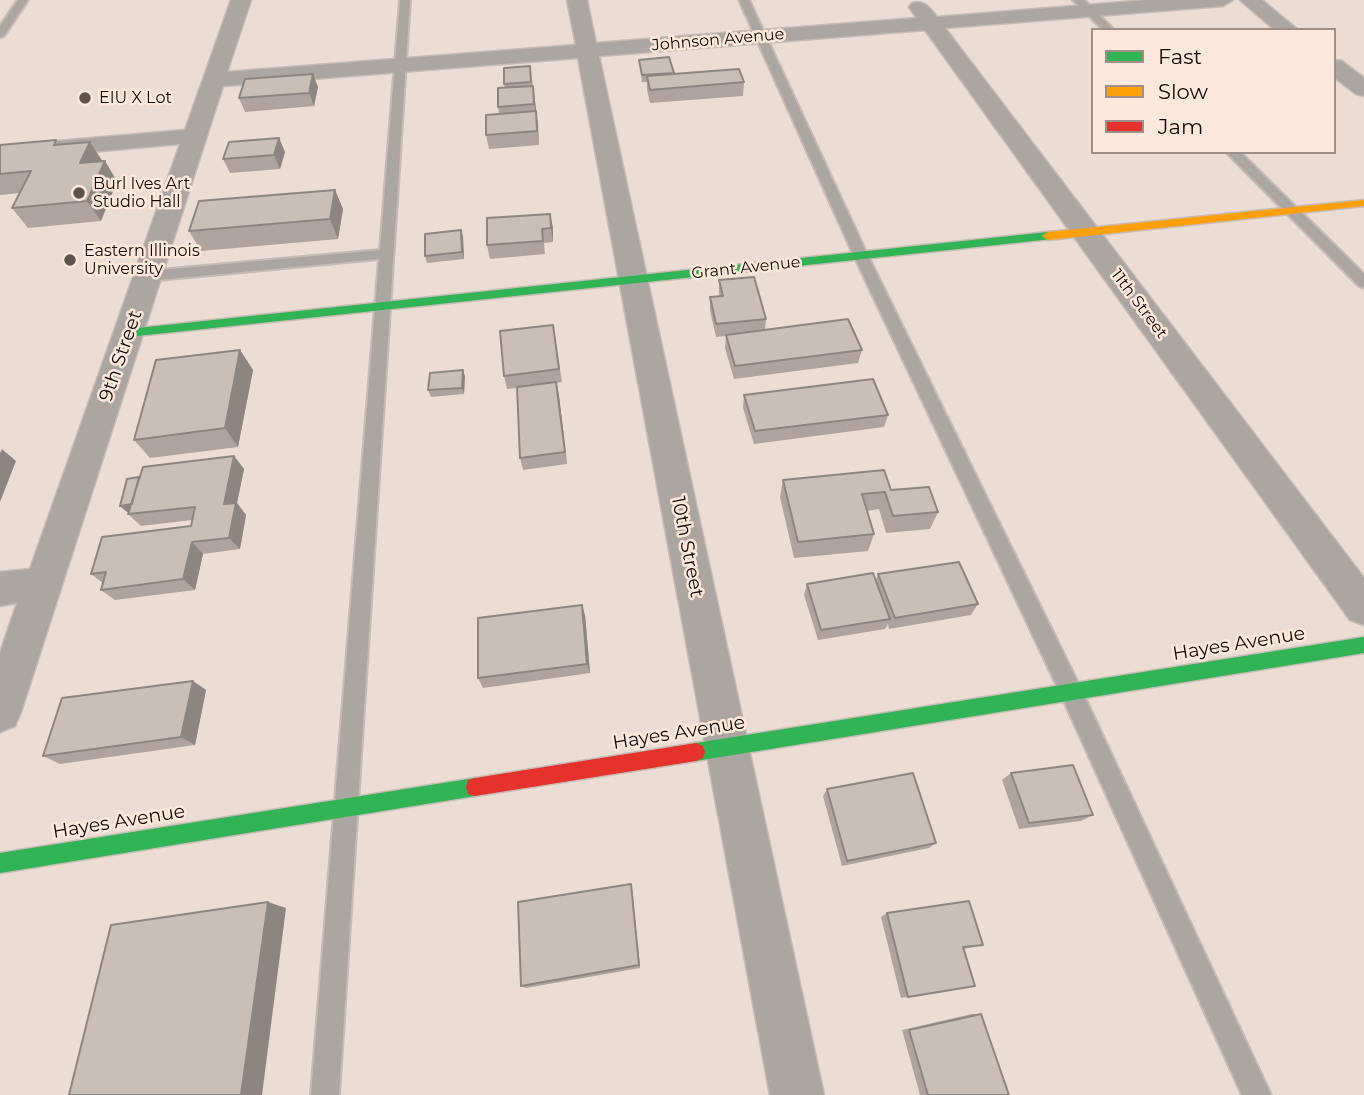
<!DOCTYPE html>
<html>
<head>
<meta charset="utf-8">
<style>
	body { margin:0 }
	#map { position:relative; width:1364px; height:1095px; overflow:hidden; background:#ebddd4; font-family:Montserrat,sans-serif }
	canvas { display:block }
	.legend { position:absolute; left:1091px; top:28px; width:245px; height:126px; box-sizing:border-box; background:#fee8dc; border:2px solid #a08f86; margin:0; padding:9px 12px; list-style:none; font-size:21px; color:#120a05 }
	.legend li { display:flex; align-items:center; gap:14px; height:35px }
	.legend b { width:35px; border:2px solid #a08f86 }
</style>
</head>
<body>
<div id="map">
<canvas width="1364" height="1095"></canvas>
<ul class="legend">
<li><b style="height:9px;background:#30b455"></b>Fast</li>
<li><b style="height:9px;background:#ff9f0a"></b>Slow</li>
<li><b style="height:9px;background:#e5322d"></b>Jam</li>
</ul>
</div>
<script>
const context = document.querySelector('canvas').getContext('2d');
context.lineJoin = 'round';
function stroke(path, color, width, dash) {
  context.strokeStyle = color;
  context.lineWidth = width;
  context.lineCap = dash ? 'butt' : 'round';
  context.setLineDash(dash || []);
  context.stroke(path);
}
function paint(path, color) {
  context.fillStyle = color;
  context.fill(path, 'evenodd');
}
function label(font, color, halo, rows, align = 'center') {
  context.font = font + ' Montserrat,sans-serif';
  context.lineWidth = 5;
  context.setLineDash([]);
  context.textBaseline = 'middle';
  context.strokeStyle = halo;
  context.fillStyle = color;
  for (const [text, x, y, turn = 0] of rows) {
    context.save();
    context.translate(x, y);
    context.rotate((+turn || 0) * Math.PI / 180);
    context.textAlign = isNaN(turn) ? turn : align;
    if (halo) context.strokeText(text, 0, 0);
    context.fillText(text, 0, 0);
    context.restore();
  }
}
const lane = new Path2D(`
	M18,0h10l-24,36 -4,1v-11z
	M400,0h10l-71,1095h-28l68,-836 -231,22 -7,-5 7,-5 232,-21z
	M739,0h10l119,256 211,429 192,410h-29l-179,-396 -209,-443z
	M1073,0h11l30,30h-11z
	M1226,152h14l124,122v14l-5,-2z`);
const street = new Path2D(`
	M231,0h20l-24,72 349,-27 -9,-45h20l9,43 321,-25 -8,-11 3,-4c13,-3 17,4 25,14l211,-17h85l-10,6 -278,22 419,550v47l-14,-5 -425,-590 -326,26 225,1039h-54l-192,-1037 -355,28 -202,626 -6,14 -15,6v-79l17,-50 -17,3v-34l30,-3 150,-425 -180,16v-14l185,-16z
	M1240,0h22l36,30h-23z
	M1334,60l8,1 22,17v18l-8,-2 -22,-17z`);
const fast = new Path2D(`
	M1048,232l4,1v6l-924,98 -6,-4 6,-4z
	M1364,637v16l-668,108 -7,-3 -2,-6 2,-6 7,-3z
	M475,778l7,2 2,7 -2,7 -7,2 -475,77v-20z`);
const slow = new Path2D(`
	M1364,200v6l-316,34 -6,-4 6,-4z`);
const jam = new Path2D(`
	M696,743l7,3 2,6 -2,6 -7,3 -221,35 -7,-2 -2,-7 2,-7 7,-2z`);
const wall = new Path2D(`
	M669,57l5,17 70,8 -1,14 -93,7 -3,-13v-8h-5l-3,-22z
	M530,66l5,34 4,45 -50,4 -3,-14 13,-22 -1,-6 7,-19 -1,-4z
	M313,74l5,13 -4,19 -69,6 -6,-14z
	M279,138l6,14 -5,17 -50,4 -7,-14z
	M0,145h60l43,17 14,19 -16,40 -73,7 -16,-20 8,-15 -20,2z
	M335,190l8,19 -5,30 -137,12 -12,-20z
	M550,214l3,14v14l-9,1 1,11 -55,5 -3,-14z
	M463,237l1,22 -37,4 -2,-7z
	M719,280l47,39 -1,11 97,20 -4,13 -124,16 -9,-31 1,-12 -10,1 -6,-27v-13l9,-1z
	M553,325l9,57 -5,1 10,81 -44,6 -3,-12 -3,-70 -10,1 -3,-13z
	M240,350l13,20 -15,77 -88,11 -16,-18z
	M465,376l-1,18 -33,3 -3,-7z
	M744,395l144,20 -4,12 -130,17 -11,-36z
	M234,456l10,13 -7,34 9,12 -6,34 -37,5 -8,36 -80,10 -14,-10 2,-7 -12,-9 100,-48 1,-6 -51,6 -13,-12 1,-3 -2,1 -7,-6 19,-29z
	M783,480l108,10 47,22 -8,17 -44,4 -7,-24 -12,2 7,23 -6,17 -74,7 -14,-61z
	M878,574l100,30 -7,11 -82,14 -1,-5 -3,5 -67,11 -14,-45 3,-11 69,-4z
	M585,615l5,58 -107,15 -5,-10z
	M193,681l13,9 -11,55 -135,19 -17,-8z
	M1011,773l82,42 -12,6 -62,8 -17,-49z
	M827,789l109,54 -7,5 -87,18 -19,-70z
	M631,884l1,5 8,79 -114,20 -5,-2z
	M887,913l96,32 -19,4 11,37 -74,12 -20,-81z
	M972,1014h9l28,81h-89l-18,-65z`);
const shadedWall = new Path2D(`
	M313,74l5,13 -4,19 -5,-13z
	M533,86l5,38 1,21 -5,-41z
	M279,138l6,14 -5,17 -6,-14z
	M90,142l13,20 -23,1z
	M105,161l12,20 -16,40 -14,-20z
	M335,190l8,19 -5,30 -8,-20z
	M550,214l3,14v14l-2,-14z
	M461,230l2,7 1,22 -2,-7z
	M240,350l13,20 -15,77 -13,-19z
	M463,370l2,6 -1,18 -2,-6z
	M556,382l3,13 8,69 -2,-12z
	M2,449l14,12 -16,41v-49z
	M234,456l10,13 -7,34 9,12 -6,34 -11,-11 -5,-34z
	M132,504l7,6 -12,2 -7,-6z
	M192,542l11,12 -8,36 -12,-11z
	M582,605l3,10 5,58 -3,-9z
	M193,681l13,9 -11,55 -14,-8z
	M631,884l1,5 8,79 -1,-3z
	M268,902l18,6 -24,187h-21z`);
const building = new Path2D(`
	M669,57l5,16 -32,2 -3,-15z
	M530,66l1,16 -27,2v-16z
	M739,69l5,13 -94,8 -3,-14z
	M313,74l-4,19 -70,5 6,-19z
	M533,86l1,18 -36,3v-19z
	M536,111l1,20 -51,4v-20z
	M279,138l-5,17 -51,4 6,-17z
	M56,140l-2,5 36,-3 -10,21 25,-2 -18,40 -75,7 19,-37 -31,3v-29z
	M335,190l-5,29 -141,12 10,-30z
	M550,214l1,14 -9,1 1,12 -56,4v-27z
	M461,230l1,22 -37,4v-22z
	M754,277l12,42 -50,5 -6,-27 13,-1 -4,-16z
	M848,319l14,31 -127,16 -9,-31z
	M553,325l6,44 -55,7 -4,-45z
	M240,350l-15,78 -91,12 22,-80z
	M463,370l-1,18 -34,2 2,-17z
	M873,379l15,36 -133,16 -11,-36z
	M556,382l9,70 -45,6 -3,-71z
	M234,456l-10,48 12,-1 -7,35 -37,4 -9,37 -82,11 5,-18 -15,2 11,-37 89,-11 4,-19 -67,7 15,-47z
	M884,470l7,20 38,-3 9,25 -45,4 -8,-24 -23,2 12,40 -76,8 -15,-62z
	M139,477l-7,27 -12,2 7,-27z
	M959,562l19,42 -83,14 -17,-44z
	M873,573l17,46 -69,11 -14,-46z
	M582,605l5,59 -109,14v-60z
	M193,681l-12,56 -138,19 19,-58z
	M1073,765l20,50 -64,8 -18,-50z
	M913,773l23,70 -89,18 -20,-72z
	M631,884l8,81 -118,21 -3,-84z
	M969,901l14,44 -20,2 12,39 -67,11 -21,-84z
	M268,902l-27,193h-172l42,-170z
	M981,1014l28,81h-81l-19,-65z`);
const markers = [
	[85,98,7,"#5e544d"],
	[79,193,7,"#5e544d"],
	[70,260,7,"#5e544d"]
];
const farStreetnames = [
	["Johnson Avenue",718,40,-5],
	["Grant Avenue",746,268,-6],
	["11th Street",1139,304,53]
];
const farPoinames = [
	["EIU X Lot",99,98],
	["Burl Ives Art",93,184],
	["Studio Hall",93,202],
	["Eastern Illinois",84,251],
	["University",84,269]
];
const streetNames = [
	["9th Street",121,356,-71],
	["10th Street",687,547,79],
	["Hayes Avenue",1239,644,-9],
	["Hayes Avenue",679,733,-9],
	["Hayes Avenue",119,822,-9]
];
stroke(lane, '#c7bcb5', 4);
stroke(street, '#c7bcb5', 3);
stroke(fast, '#c7bcb5', 3);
stroke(slow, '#c7bcb5', 3);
stroke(jam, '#c7bcb5', 3);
paint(lane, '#aba6a1');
paint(street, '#aba6a1');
paint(fast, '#30b455');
paint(slow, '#ff9f0a');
paint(jam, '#e5322d');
paint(wall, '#aea49d');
paint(shadedWall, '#8d8680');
paint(building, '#cabfb7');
stroke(building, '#8d8680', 2);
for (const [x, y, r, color] of markers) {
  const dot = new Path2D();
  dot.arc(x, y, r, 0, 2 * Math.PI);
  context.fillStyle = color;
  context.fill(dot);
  stroke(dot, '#fee8dc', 2.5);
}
label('16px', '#120a05', '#fee8dc', farStreetnames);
label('16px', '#120a05', '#fee8dc', farPoinames, 'left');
label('19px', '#120a05', '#fee8dc', streetNames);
</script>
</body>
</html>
